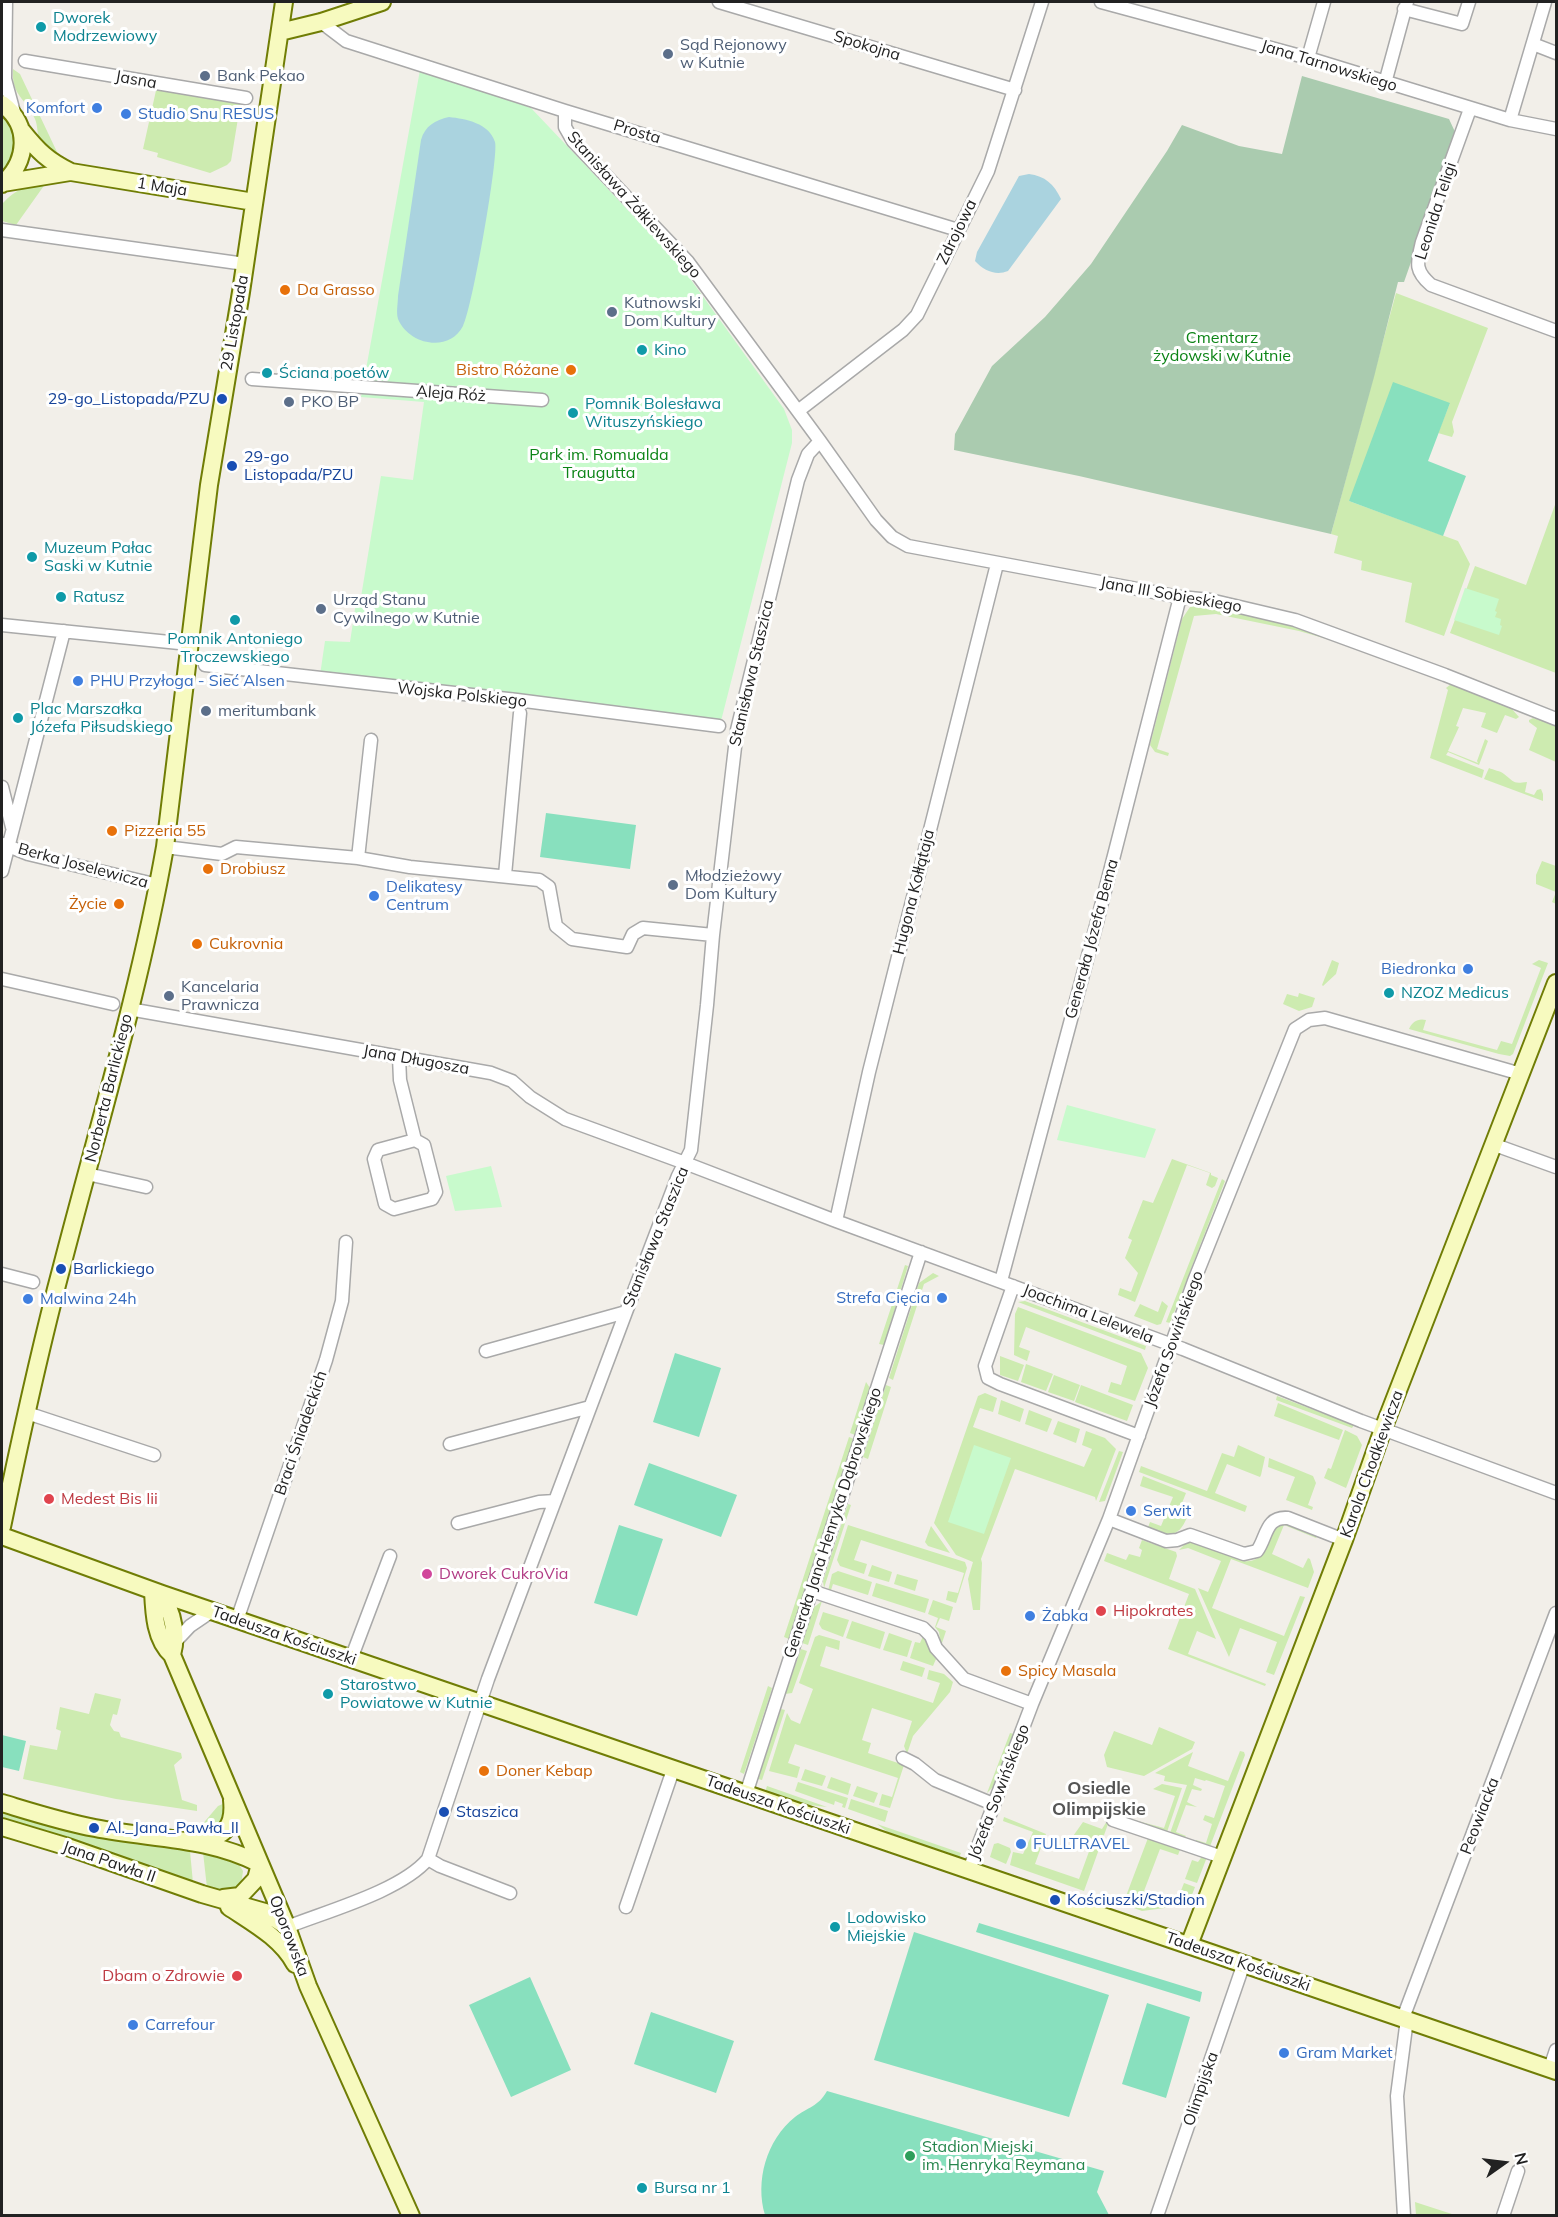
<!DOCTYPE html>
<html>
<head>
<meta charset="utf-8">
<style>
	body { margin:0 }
	#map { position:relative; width:1558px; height:2217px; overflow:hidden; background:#f2efe9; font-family:Mulish,sans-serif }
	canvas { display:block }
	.frame { position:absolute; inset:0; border:3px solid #222; pointer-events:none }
	.north { position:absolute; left:1474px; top:2133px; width:60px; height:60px; -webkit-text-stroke:4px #fff; paint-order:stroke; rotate:76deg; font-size:16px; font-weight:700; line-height:24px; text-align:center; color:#222 }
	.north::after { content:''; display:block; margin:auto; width:21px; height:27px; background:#222; clip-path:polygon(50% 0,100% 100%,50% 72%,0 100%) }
</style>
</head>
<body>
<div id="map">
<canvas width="1558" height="2217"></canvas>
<div class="frame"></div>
<div class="north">N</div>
</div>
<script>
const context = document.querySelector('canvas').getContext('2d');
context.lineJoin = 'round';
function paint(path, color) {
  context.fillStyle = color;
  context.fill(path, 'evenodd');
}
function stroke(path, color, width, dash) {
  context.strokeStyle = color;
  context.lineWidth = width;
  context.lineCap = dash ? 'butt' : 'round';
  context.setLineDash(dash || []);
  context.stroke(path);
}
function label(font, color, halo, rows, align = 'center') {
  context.font = font + ' Mulish,sans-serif';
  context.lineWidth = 6;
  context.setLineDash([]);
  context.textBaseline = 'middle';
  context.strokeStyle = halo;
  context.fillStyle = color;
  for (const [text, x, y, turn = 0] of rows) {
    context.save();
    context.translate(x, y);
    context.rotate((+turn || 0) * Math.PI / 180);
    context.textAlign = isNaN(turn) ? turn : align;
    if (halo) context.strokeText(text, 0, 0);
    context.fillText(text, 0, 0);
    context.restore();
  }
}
const grass = new Path2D(`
	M13,69l7,5 37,78c-5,-1 -14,-4 -17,-9 -3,-7 -2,-17 -5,-24 -9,-21 -24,-23 -22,-50z
	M157,86l84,14 -10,61 -4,4 -17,8 -53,-16 1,-4 -15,-4z
	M2,111c23,28 16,37 0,66z
	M48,180l-32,45 -14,-4v-17c15,-16 25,-18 46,-24z
	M1396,293l92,35 -36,94 2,10 -2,5 -14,-4 12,-30 -101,98 109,40 12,23 -26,72 -39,-14 7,-39 -51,-13 1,-9 -28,-8 4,-17 -7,-2z
	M1556,502v171l-106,-40 25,-67 51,19z
	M1202,605l96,21 36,15 -35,-10 -83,-17 -22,2 -37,133 12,4 -1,3 -13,-4 -5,-7 32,-126 8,-12z
	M1451,684l59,23 9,10 -3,2 -11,-4 -8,18 -16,-6 5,-14 -23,-5 -7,18 3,1 -11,24 30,12 -1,-2 8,-22 3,2 -9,24 -31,-13 -2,3 38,15 -2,8 -52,-20 18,-68 -2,-2z
	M1533,718l23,7v37l-27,-12 8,-22 -8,-6v-2z
	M1489,768c4,2 12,3 15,6 11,8 8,10 23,8l-2,10 9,3 3,-5 4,-1 2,5v7l-59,-22z
	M1542,861l14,5v38l-4,-2 4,-10 -20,-8v-9z
	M1332,960l7,3 -3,11 -13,12 -1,-1z
	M1539,960l9,3 -35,91 -3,2 -11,-2 -90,-25c3,-7 9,-11 17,-9l-3,10 74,20 4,-9 11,3 29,-76 -9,-4z
	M1299,993l16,5 -3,9 -13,4 -16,-7 4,-10 11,3z
	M1172,1159l39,14v2l7,3 -3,8 -3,2 -6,-3 4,-12 -23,-8 -52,137 -17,-7 2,-7 11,4 7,-19 -13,-15 7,-18 -4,-2 15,-38 10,3z
	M1222,1179l3,2 -55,142 -4,-1z
	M905,1265l3,1 -24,79 -5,-1z
	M933,1273l6,3 -15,8 -31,96 -4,-2 30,-95z
	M1025,1301l121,45 -1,4 -127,-48z
	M1162,1301l6,5 -7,18 -4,1 -23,-9 6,-12 18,8z
	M1018,1307l123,46 7,15 -13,33 -27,-9 3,-10 10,3 6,-19 -101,-39 -7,20 11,4 -3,10 -13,-6 1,-41z
	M1000,1356l24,9 -6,16 -18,-6z
	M1026,1364l27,10 -7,17 -25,-9z
	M1054,1375l26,10 -6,16 -26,-9z
	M866,1382l4,6 -15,47 -5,-2z
	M886,1385l5,2 -23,72 -5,-2z
	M1081,1385l52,20 -6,16 -52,-19z
	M985,1393l12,5 -4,14 -13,-4 -7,19 111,40 8,-18 -10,-4 4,-14 19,7 11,11 -20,52 -1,-4 -80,-28 -34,90 1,4 -2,47h-7l-5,-31 5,-17 -17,-7 -22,-32 44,-127z
	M1277,1396l77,29 -2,3 -76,-28z
	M1001,1400l23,9 -4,13 -22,-8z
	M1278,1403l65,27 -4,10 -65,-24z
	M1029,1410l23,9 -5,13 -22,-8z
	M1058,1421l22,8 -4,14 -23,-9z
	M1345,1430l12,6 5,9 -16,43 -22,-10 4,-10 3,1z
	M849,1437l5,2 -65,200 -5,-2z
	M1238,1445l27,12 -4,18 -1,2 -33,-13 -12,29 32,13 -2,6 -106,-40 2,-6 66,25 15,-38 12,4z
	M1119,1451l4,1 -18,49 -6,1z
	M1269,1458l44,18 3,7 -8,22 5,2 -1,3 -26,-10 9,-23 -27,-10z
	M1143,1476l43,17 -4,10 9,5c-11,28 -15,30 -44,22l3,-8 11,4 12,-29 -33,-11z
	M848,1504l3,1 -27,83 -1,-7z
	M1285,1523l33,12 -2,3 -32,-13 -12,29 31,14 5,-10 2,1 4,13 -6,16 -77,-29 -19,49 72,28 16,-40 5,1 -31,78 -8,-3 11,-30 -37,-14 -11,29 -31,-69 10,4 13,-31 -33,-13 -9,2 8,-8h8l48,19c24,3 22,-22 32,-37z
	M848,1525l117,37 2,6 -11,35 -10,-3 2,-9 10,2 6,-20 -103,-33 -7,20 13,4 -3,10 -24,-8 -3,-6z
	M931,1526l19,27 -22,-7 -3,-4z
	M1142,1540l34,12 1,4 -8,23 26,10 21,50 -19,-8 -9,23 78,30 -1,2 -97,-37 21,-55 -85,-33 3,-8 19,7 3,-6 11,3 2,-7 -3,-2z
	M872,1565l20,7 -3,10 -21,-6z
	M838,1571l34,11 -4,13 -35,-11 -3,9 -2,-2 4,-17z
	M897,1574l21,6 -3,11 -21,-7z
	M876,1583l53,16 -4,14 -53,-17z
	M933,1600l20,7 -4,14 -9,-3 -4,9 10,4 -5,15 -2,-14 -4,-5 3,-9 -10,-4z
	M822,1601l-14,44 -6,-2 11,-35z
	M823,1612l26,8 -6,17 -21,-8 -3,-5z
	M852,1621l33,11 -5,17 -34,-11z
	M889,1633l23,8 -5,16 -24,-7z
	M924,1634c6,8 6,17 12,25l-3,7 -23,-8 5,-16 5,1z
	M819,1635l21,6 -1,9 -13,-4 -6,20 113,37 7,-20 -13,-4 2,-9 15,4 9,8 -3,10 -37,44 -6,18 -3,-8 8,-25 -40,-13 -10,32 9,3 -3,10 36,12 -14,43 -11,-3 3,-11 10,3 6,-19 -103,-34 -7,19 12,4 -3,11 -28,-7 18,-58 4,7 9,4 13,-35 -14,-6 16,-46z
	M801,1649l6,2 -15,42 -7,1z
	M903,1661l22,7 -3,9 -22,-7z
	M768,1686l4,2 -1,4 -27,82 -4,-2z
	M95,1693l26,6 -4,16 -4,-1 -3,11 4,6 5,1 2,5 60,16 1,5 -8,7 8,35 15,5v6l-81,-12 -93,-20 7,-34 27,5 4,-19 -5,-2 4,-22 29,7z
	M781,1709l4,1 -23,70 -4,-1z
	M1159,1727l36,15 -3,7 -48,27 -37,-9 -3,-12 10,-24 38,14z
	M1010,1733l4,1 -20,52 -7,7z
	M1240,1751l4,1 1,3 -36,94 -13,-7v-2l10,3 6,-19 -9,-4 2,-5 9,3 11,-32 -19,-6 -1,1 -10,-3 -2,7 9,4 -1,2 -9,-2 -5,13 10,5 -11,-2 -10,27 10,4 -2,2 -15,-2 18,-51 -23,-4 1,-5 -10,-3 38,-21 -5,14 40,15z
	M805,1769l21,7 -4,10 -21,-6z
	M831,1777l20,7 -3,11 -21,-7z
	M798,1782l50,16 -3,10 -3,-1 1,-3 -8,-3 -1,4 -39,-14z
	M1162,1784l20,4 -15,44 -44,-15 41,11 11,-32 -22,-7z
	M767,1786l60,21 -27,-3 -35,-12z
	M857,1786l21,7 -4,10 -21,-7z
	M851,1799l37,12 -3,11 -37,-13z
	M225,1803l1,5 -3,16 -22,11 -1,-8 18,-21z
	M2,1812l103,27 85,12 3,32 -133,-48 -58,-15z
	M1004,1817l42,17 -11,30 44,15 12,-33 -20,-7 12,-17 19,7 5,-8 74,26 -3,8 -18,-6 -16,42 32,12 8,-20 11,4 -7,18 -46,6 -19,-7 25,-66 -40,-14 -24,67 -74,-26 3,-13 10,2 10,-22 -30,-11z
	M877,1824l84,29 -2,5 -66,-22z
	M998,1843l12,5 1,4 -5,12 -16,-7 4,-13z
	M203,1852l33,8 7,11 -2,14 -11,8 -23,-5z
	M1203,1855l4,2 -10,26 -12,-4 7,-19 6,2z
	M1415,2202l3,1 37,12h-39z`);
const cemetery = new Path2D(`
	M1302,76l147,43 7,15 -52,148h-6l-24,95 -43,157 -252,-58 -125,-26 1,-16 37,-68 53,-49 46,-53 76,-113 15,-26 57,21 43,8z`);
const park = new Path2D(`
	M420,70l111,38 150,158 103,143 8,21v13l-71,278 -401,-46 5,-34 25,1 7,-46 4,1 20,-121 32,4 11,-78 -63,-5z
	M1465,588l34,11 -4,12 2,1 -2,5 6,2 -1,6 2,1 -3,9 -45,-15z
	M1067,1105l89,24 -11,29 -88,-18z
	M491,1166l11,41 -47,4 -9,-35z
	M974,1445l37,13 -27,76 -36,-12z`);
const pitch = new Path2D(`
	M1393,382l57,21 -22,58 38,15 -23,60 -94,-35z
	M546,813l90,12 -6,44 -90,-12z
	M675,1353l46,15 -22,69 -46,-15z
	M649,1463l88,32 -16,42 -87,-32z
	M619,1525l44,14 -26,77 -43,-13z
	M2,1735l24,6 -7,30 -17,-4z
	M979,1923l223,69 -2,10 -224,-70z
	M914,1932l195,63 -40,122 -195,-57z
	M530,1977l41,93 -60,27 -42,-92z
	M1147,2003l43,14 -24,81 -44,-14z
	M651,2012l83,29 -18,52 -82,-29z
	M827,2091l277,80 -7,21 12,23h-344c-10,-33 1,-75 30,-98 13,-10 23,-10 32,-26z`);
const water = new Path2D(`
	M449,117c17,2 40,6 46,25 4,14 -23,168 -32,184 -14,27 -54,19 -65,-7 -2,-7 0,-16 0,-23l23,-156c4,-14 14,-20 28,-23z
	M1029,174c16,2 25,10 32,25l-53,72c-12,5 -24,0 -33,-10l2,-9 42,-76z`);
const street = new Path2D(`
	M6,2l-1,77 10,37
	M719,2l296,88
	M1101,2l207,56 202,62 46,9
	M1404,9l58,15 7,-22
	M321,22l25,19 219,70 393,119
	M1533,44l23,9
	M1308,58l16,-56
	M25,61l221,37
	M1385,83l22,-81
	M1470,109l-48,133c-5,21 -8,28 9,43l125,46
	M565,111v16l8,14 115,121 132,179 56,79 16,17 16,9 272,51 30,3 85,20 150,55 111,44
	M1510,120l35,-118
	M2,230l243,34
	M252,379l290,21
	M798,411l105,-81 14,-15 71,-144 54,-169
	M2,625l187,19
	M205,665l312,35 202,26
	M2,787l10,40
	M3,844l25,10 130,31
	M165,847l57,7 14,-7 122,11 52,9 129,13 10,7 7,39 16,13 55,8 6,-13 10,-6 70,7
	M358,858l13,-118
	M2,871l62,-240
	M505,875l15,-162
	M2,979l111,25
	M129,1009l362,64 21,8 18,16 35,22 120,44 151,58 347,128 178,72 195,72
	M399,1057l1,23 15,60 -37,10 -4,9 11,45 9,5 38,-10 4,-7 -12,-47 -9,-5
	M1495,1145l61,22
	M87,1174l59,13
	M836,1221l33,-149 128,-508
	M2,1274l31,8
	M1001,1281l95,-355 84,-329
	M1013,1286l-28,80 3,12 12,6 139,52
	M486,1351l140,-39
	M27,1413l127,42
	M450,1444l140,-37
	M1109,1519l57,22 11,-1 13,-5 54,19 13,-3c10,-13 8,-35 31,-33l56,22
	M458,1523l81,-21 16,-1
	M812,1591l111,37 8,8 5,12 28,31 68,25
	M237,1620l89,-260 16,-59 4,-59
	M175,1642l15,-16 22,-15
	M351,1659l39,-103
	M903,1758l12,6 20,16 58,24
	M746,1794l175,-542
	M1113,1820l109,37
	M428,1859l12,7 70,27
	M969,1870l63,-166 77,-185 85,-238 101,-252 14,-9 16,-2 196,56
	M626,1907l47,-137
	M287,1927c40,-16 114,-36 141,-68l60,-180 138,-367 52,-136 13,-26 16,-145 6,-70 24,-205 61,-250 10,-26 12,-13
	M1403,2018l153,-405
	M1550,2068l6,-18
	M1157,2216l87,-253
	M1404,2216l-7,-120 10,-77
	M1503,2216l15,-45`);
const secondary = new Path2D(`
	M280,32l41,-10 61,-20
	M2,104c29,21 26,58 0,80
	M22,131c16,20 26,30 49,41l183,30
	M3,183l67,-11
	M2,1527c18,-87 37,-175 60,-261 36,-139 78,-277 103,-419l44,-362 32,-193 43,-290
	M2,1536l160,58 1394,477
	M153,1591c1,22 2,49 19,64l115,272 21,59 103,230
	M162,1594c11,20 16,40 10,61
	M2,1803c30,9 61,19 93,25 55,11 114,9 165,36
	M2,1827l63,19 137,48 63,18 21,14
	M197,1842c26,-5 38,-13 35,-42
	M223,1898l17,-2 16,-17 4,-15
	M229,1907c24,16 52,31 66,57
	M1189,1945l155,-405 39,-111 173,-446`);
const markers = [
	[41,27,6,"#0f9aa8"],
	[668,54,6,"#5c6f8a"],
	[205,76,6,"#5c6f8a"],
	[97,108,6,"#3f7fe0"],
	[126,114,6,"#3f7fe0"],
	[285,290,6,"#e8710a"],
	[612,312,6,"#5c6f8a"],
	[642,350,6,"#0f9aa8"],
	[571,370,6,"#e8710a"],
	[267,373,6,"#0f9aa8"],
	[222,399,6,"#1a4fb4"],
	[289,402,6,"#5c6f8a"],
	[573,413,6,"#0f9aa8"],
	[232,466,6,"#1a4fb4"],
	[32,557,6,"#0f9aa8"],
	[61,597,6,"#0f9aa8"],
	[321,609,6,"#5c6f8a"],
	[235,620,6,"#0f9aa8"],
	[78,681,6,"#3f7fe0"],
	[206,711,6,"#5c6f8a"],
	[18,718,6,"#0f9aa8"],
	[112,831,6,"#e8710a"],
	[208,869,6,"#e8710a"],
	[673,885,6,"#5c6f8a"],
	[374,896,6,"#3f7fe0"],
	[119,904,6,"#e8710a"],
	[197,944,6,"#e8710a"],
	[1468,969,6,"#3f7fe0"],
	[1389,993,6,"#0f9aa8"],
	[169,996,6,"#5c6f8a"],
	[61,1269,6,"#1a4fb4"],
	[942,1298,6,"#3f7fe0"],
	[28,1299,6,"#3f7fe0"],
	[49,1499,6,"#e0444e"],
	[1131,1511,6,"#3f7fe0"],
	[427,1574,6,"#d1479c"],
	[1101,1611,6,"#e0444e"],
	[1030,1616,6,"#3f7fe0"],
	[1006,1671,6,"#e8710a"],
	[328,1694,6,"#0f9aa8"],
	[484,1771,6,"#e8710a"],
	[444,1812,6,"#1a4fb4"],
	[94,1828,6,"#1a4fb4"],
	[1021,1844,6,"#3f7fe0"],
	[1055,1900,6,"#1a4fb4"],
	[835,1927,6,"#0f9aa8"],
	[237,1976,6,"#e0444e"],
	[133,2025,6,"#3f7fe0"],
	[1284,2053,6,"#3f7fe0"],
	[910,2156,6,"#2e9e5b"],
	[642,2188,6,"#0f9aa8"]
];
const cultureNames = [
	["Dworek",53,18],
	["Modrzewiowy",53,36],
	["Kino",654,350],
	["Ściana poetów",279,373],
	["Pomnik Bolesława",585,404],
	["Wituszyńskiego",585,422],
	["Muzeum Pałac",44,548],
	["Saski w Kutnie",44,566],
	["Ratusz",73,597],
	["Pomnik Antoniego",235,639,"center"],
	["Troczewskiego",235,657,"center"],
	["Plac Marszałka",30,709],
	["Józefa Piłsudskiego",30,727],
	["NZOZ Medicus",1401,993],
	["Starostwo",340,1685],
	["Powiatowe w Kutnie",340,1703],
	["Lodowisko",847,1918],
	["Miejskie",847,1936],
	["Bursa nr 1",654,2188]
];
const serviceNames = [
	["Sąd Rejonowy",680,45],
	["w Kutnie",680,63],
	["Bank Pekao",217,76],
	["Kutnowski",624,303],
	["Dom Kultury",624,321],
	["PKO BP",301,402],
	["Urząd Stanu",333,600],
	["Cywilnego w Kutnie",333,618],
	["meritumbank",218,711],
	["Młodzieżowy",685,876],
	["Dom Kultury",685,894],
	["Kancelaria",181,987],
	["Prawnicza",181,1005]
];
const streetNames = [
	["Spokojna",867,46,17],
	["Jana Tarnowskiego",1329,66,17],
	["Jasna",136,80,10],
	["Prosta",637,132,17],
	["1 Maja",162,187,9],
	["Stanisława Żółkiewskiego",634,205,48],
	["Leonida Teligi",1436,211,-72],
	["Zdrojowa",957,232,-64],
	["29 Listopada",235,323,-80],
	["Aleja Róż",451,394,4],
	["Jana III Sobieskiego",1171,595,10],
	["Stanisława Staszica",752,673,-77],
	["Wojska Polskiego",462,695,6],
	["Berka Joselewicza",83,866,15],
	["Hugona Kołłątaja",914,892,-76],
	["Generała Józefa Bema",1092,939,-75],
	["Jana Długosza",416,1060,10],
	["Norberta Barlickiego",109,1088,-76],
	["Stanisława Staszica",656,1237,-68],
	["Joachima Lelewela",1088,1314,21],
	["Józefa Sowińskiego",1174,1339,-70],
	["Braci Śniadeckich",301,1433,-71],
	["Karola Chodkiewicza",1372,1464,-70],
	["Generała Jana Henryka Dąbrowskiego",833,1523,-72],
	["Tadeusza Kościuszki",284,1636,19],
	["Józefa Sowińskiego",999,1792,-69],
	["Tadeusza Kościuszki",778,1805,19],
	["Peowiacka",1480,1816,-69],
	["Jana Pawła II",109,1862,19],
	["Oporowska",289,1936,69],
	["Tadeusza Kościuszki",1238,1962,19],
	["Olimpijska",1201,2089,-71]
];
const shopNames = [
	["Komfort",85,108,"right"],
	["Studio Snu RESUS",138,114],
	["PHU Przyłoga - Sieć Alsen",90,681],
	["Delikatesy",386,887],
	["Centrum",386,905],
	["Biedronka",1456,969,"right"],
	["Strefa Cięcia",930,1298,"right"],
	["Malwina 24h",40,1299],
	["Serwit",1143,1511],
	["Żabka",1042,1616],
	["FULLTRAVEL",1033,1844],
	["Carrefour",145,2025],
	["Gram Market",1296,2053]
];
const foodNames = [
	["Da Grasso",297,290],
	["Bistro Różane",559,370,"right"],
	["Pizzeria 55",124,831],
	["Drobiusz",220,869],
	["Życie",107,904,"right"],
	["Cukrovnia",209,944],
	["Spicy Masala",1018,1671],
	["Doner Kebap",496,1771]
];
const parkNames = [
	["Cmentarz",1222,338],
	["żydowski w Kutnie",1222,356],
	["Park im. Romualda",599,455],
	["Traugutta",599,473]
];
const transitNames = [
	["29-go_Listopada/PZU",210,399,"right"],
	["29-go",244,457],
	["Listopada/PZU",244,475],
	["Barlickiego",73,1269],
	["Staszica",456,1812],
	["Al._Jana_Pawła_II",106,1828],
	["Kościuszki/Stadion",1067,1900]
];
const healthNames = [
	["Medest Bis Iii",61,1499],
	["Hipokrates",1113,1611],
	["Dbam o Zdrowie",225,1976,"right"]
];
const hotelNames = [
	["Dworek CukroVia",439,1574]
];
const leisureNames = [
	["Stadion Miejski",922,2147],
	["im. Henryka Reymana",922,2165]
];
const neighbourhoodNames = [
	["Osiedle",1099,1789],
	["Olimpijskie",1099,1810]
];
paint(grass, '#cdebb0');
paint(cemetery, '#aacbaf');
paint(park, '#c8facc');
paint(pitch, '#88e0be');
paint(water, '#aad3df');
stroke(street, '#a9a9a9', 15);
stroke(secondary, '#707d05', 20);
stroke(street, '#fff', 12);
stroke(secondary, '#f7fabf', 16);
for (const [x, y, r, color] of markers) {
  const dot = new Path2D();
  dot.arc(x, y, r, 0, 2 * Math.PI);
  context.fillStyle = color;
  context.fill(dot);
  stroke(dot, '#fff', 2);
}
label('16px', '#0d838f', '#fff', cultureNames, 'left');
label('16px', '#4e5e75', '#fff', serviceNames, 'left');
label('16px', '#222', '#fff', streetNames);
label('16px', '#366cbe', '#fff', shopNames, 'left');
label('16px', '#c56008', '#fff', foodNames, 'left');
label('16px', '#0c8416', '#fff', parkNames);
label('16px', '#164399', '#fff', transitNames, 'left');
label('16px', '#be3a42', '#fff', healthNames, 'left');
label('16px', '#b23c85', '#fff', hotelNames, 'left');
label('16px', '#27864d', '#fff', leisureNames, 'left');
label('bold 18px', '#555', '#fff', neighbourhoodNames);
</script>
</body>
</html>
